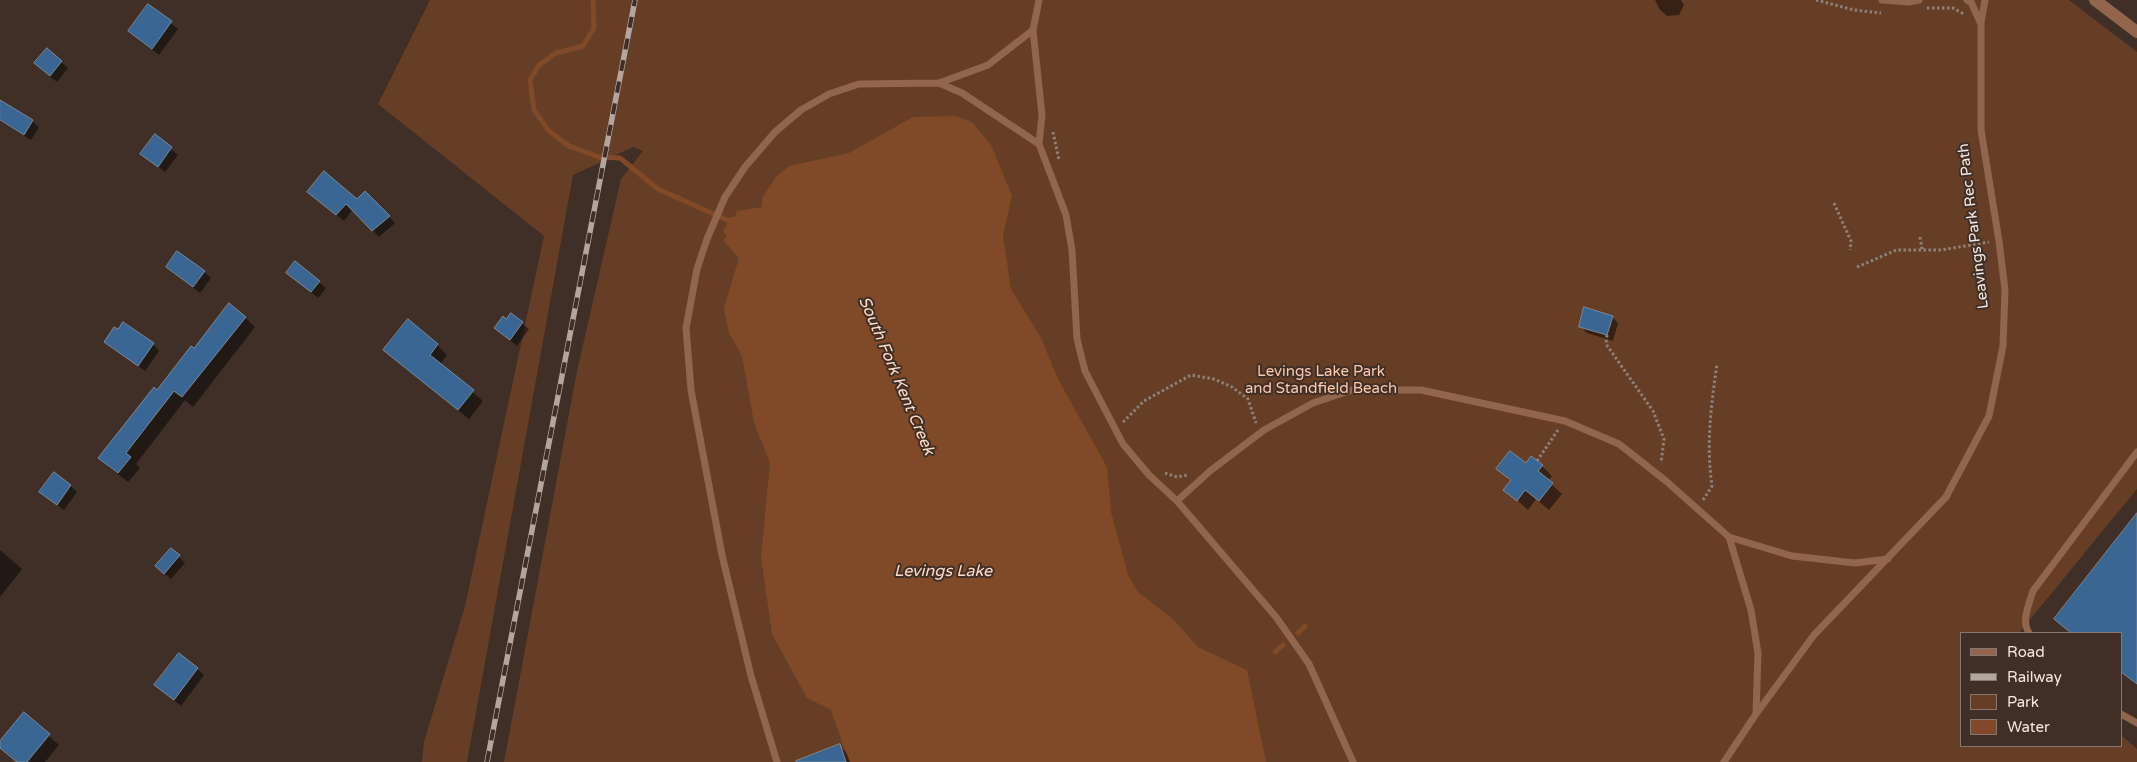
<!DOCTYPE html>
<html>
<head>
<meta charset="utf-8">
<style>
	body { margin:0 }
	#map { position:relative; width:2137px; height:762px; overflow:hidden; background:#3f2f26; font-family:"Varela Round",sans-serif }
	canvas { display:block }
	.legend { position:absolute; left:1960px; top:632px; width:162px; height:115px; box-sizing:border-box; background:#3f2f26; border:1px solid #867871; margin:0; padding:6px 9px; list-style:none; font-size:15px; color:#f1e6e1 }
	.legend li { display:flex; align-items:center; gap:10px; height:25px }
	.legend b { width:25px; border:1px solid #867871 }
</style>
</head>
<body>
<div id="map">
<canvas width="2137" height="762"></canvas>
<ul class="legend">
<li><b style="height:6px;background:#91664d"></b>Road</li>
<li><b style="height:6px;background:#b2a69f"></b>Railway</li>
<li><b style="height:14px;background:#663e26"></b>Park</li>
<li><b style="height:14px;background:#804927"></b>Water</li>
</ul>
</div>
<script>
const context = document.querySelector('canvas').getContext('2d');
context.lineJoin = 'round';
function paint(path, color) {
  context.fillStyle = color;
  context.fill(path, 'evenodd');
}
function stroke(path, color, width, dash) {
  context.strokeStyle = color;
  context.lineWidth = width;
  context.lineCap = dash ? 'butt' : 'round';
  context.setLineDash(dash || []);
  context.stroke(path);
}
function label(font, color, halo, rows, align = 'center') {
  context.font = font + ' "Varela Round",sans-serif';
  context.lineWidth = 4;
  context.setLineDash([]);
  context.textBaseline = 'middle';
  context.strokeStyle = halo;
  context.fillStyle = color;
  for (const [text, x, y, turn = 0] of rows) {
    context.save();
    context.translate(x, y);
    context.rotate((+turn || 0) * Math.PI / 180);
    context.textAlign = isNaN(turn) ? turn : align;
    if (halo) context.strokeText(text, 0, 0);
    context.fillText(text, 0, 0);
    context.restore();
  }
}
const green = new Path2D(`
	M430,0h1639l68,52v437l-118,144h-58v113h160v-11l16,14v13h-1633l73,-391 44,-192 22,-28 -10,-4 -60,28 -106,587h-45l2,-20 41,-136 79,-370 -166,-132z`);
const water = new Path2D(`
	M956,116l17,7 18,22 21,51 -9,40 8,53 30,49 17,41 49,88 4,45 17,63 10,17 35,27 25,28 49,23 19,92h-417l-18,-52 -24,-12 -35,-64 -11,-77 9,-94 -16,-40 -12,-67 -13,-23 -5,-25 15,-50 -16,-18 4,-5 -4,-3 7,-15h5l2,-6 25,-4v-9l14,-21 13,-11 60,-13 64,-36z`);
const shadow = new Path2D(`
	M1655,0h26l3,5 -5,10 -12,1 -7,-6z
	M148,6l30,23 -19,26 -29,-24z
	M47,49l21,19 -11,14 -15,-12z
	M0,104l32,17 7,6 -8,13 -31,-19z
	M155,136l23,19 -13,17 -23,-18z
	M365,192l30,31 -16,14 -26,-28 -9,12 -28,-23 41,2z
	M167,267l37,5 7,6 -11,15z
	M295,279l24,3 7,6 -8,10z
	M511,315l18,14 -12,17 -21,-18z
	M245,317l10,10 -62,80 -8,-7 -49,64 4,4 -12,14 -18,-14 -10,-10 94,-108z
	M1612,317l6,6 -5,18 -26,-8 -7,-7z
	M106,342l47,2 6,7 -14,20z
	M437,345l10,10 -7,10 43,36 -14,18 -74,-60z
	M1526,464l16,2 10,10 -4,5 14,13 -13,16 -13,-11 -8,11 -23,-21 6,-8 -13,-12z
	M71,486l6,6 -13,18 -23,-18z
	M2137,515v169l-16,-12v-39h-50l-16,-14z
	M171,549l14,14 -14,16 -8,-7z
	M0,550l22,19 -22,28z
	M197,669l7,6 -23,31 -25,-21z
	M24,714l35,31 -14,17h-28l-17,-16v-3z
	M839,746l7,6 4,10h-41z`);
const stream = new Path2D(`
	M593,0l1,28 -11,18 -27,7 -17,12 -9,15 4,30 15,21 20,15 30,11 21,1 38,31 76,34
	M1298,633l7,-7
	M1275,652l8,-7`);
const building = new Path2D(`
	M148,4l24,17 -20,28 -24,-18z
	M47,48l15,13 -12,15 -16,-13z
	M0,100l33,20 -9,15 -24,-15z
	M155,134l17,13 -14,20 -18,-13z
	M324,171l33,28 8,-8 25,25 -18,15 -26,-27 -10,11 -29,-23z
	M177,251l28,20 -12,16 -27,-20z
	M295,261l25,20 -9,11 -25,-19z
	M229,303l17,14 -64,80 -8,-6 -48,62 5,4 -13,16 -20,-15 56,-71 3,3 34,-44 3,2z
	M1584,307l29,9 -6,19 -28,-8z
	M511,313l12,9 -13,18 -16,-12 9,-12 3,3z
	M408,319l30,25 -8,11 44,35 -16,20 -75,-60z
	M123,322l31,21 -16,23 -34,-24 10,-15 4,2z
	M1510,451l16,12 5,-7 12,9 -5,6 15,12 -14,18 -14,-11 -8,11 -14,-11 8,-10 -15,-11z
	M54,472l17,13 -14,20 -18,-13z
	M2137,513v171l-16,-12v-39h-50l-17,-14z
	M171,548l9,7 -16,19 -9,-8z
	M179,653l19,15 -24,32 -20,-15z
	M24,712l26,22 -23,28h-10l-17,-14v-7z
	M840,744l6,18h-50v-1z`);
const path = new Path2D(`
	M1816,0l38,10 27,3
	M1927,8h26l11,6
	M1053,132l6,28
	M1834,203l17,38 -1,9
	M1920,237l2,12
	M1857,267l39,-17h45l48,-8
	M1607,335l-1,9 47,67 11,28 -3,24
	M1123,422l21,-21 47,-26 23,4 18,8 16,12 8,24
	M1537,461l21,-31
	M1165,473l12,4 11,-2
	M1703,500l9,-14c-6,-40 -1,-81 5,-122`);
const service = new Path2D(`
	M1882,0l27,2 10,-2
	M1967,0l4,2 9,20
	M939,83l23,10 77,51 27,71 6,35 5,89 8,32 38,73 26,31 28,26 99,116 33,47 44,98
	M1039,144l3,-29 -9,-85 6,-30
	M1177,501l33,-30 54,-41 49,-27 39,-13h69l144,31 54,23 47,37 63,56 63,19 63,7 33,-4
	M1729,537l22,73 7,43 -2,60
	M2029,633c-8,-12 0,-29 4,-42l104,-139
	M2121,714l16,9
	M777,762l-26,-86 -29,-121 -31,-165 -5,-62 11,-59 10,-30 18,-42 20,-30 30,-35 26,-22 28,-16 30,-10 80,-1 49,-18 45,-35
	M1724,762l32,-48 58,-79 132,-138 43,-81 14,-70 2,-56 -6,-49 -18,-111v-108l4,-22`);
const minor = new Path2D(`
	M2095,0l42,32`);
const rail = new Path2D(`
	M487,762l148,-762`);
const streetNames = [
	["Leavings Park Rec Path",1974,226,-97]
];
const parkNames = [
	["Levings Lake Park",1321,372],
	["and Standfield Beach",1321,389]
];
const waterNames = [
	["South Fork Kent Creek",896,376,67],
	["Levings Lake",943,572]
];
paint(green, '#663e26');
paint(water, '#804927');
paint(shadow, '#0007');
stroke(stream, '#804927', 5);
paint(building, '#396693');
stroke(building, '#7b8998', 1);
stroke(path, '#8f817a', 3, [2.5, 2.5]);
stroke(service, '#91664d', 7);
stroke(minor, '#91664d', 12);
stroke(rail, '#b2a69f', 5.5);
stroke(rail, '#3f2f26', 4, [11]);
label('15px', '#f1e6e1', '#3f2f26', streetNames);
label('15px', '#fcc8ab', '#3f2f26', parkNames);
label('italic 16px', '#fedbc8', '#3f2f26', waterNames);
</script>
</body>
</html>
